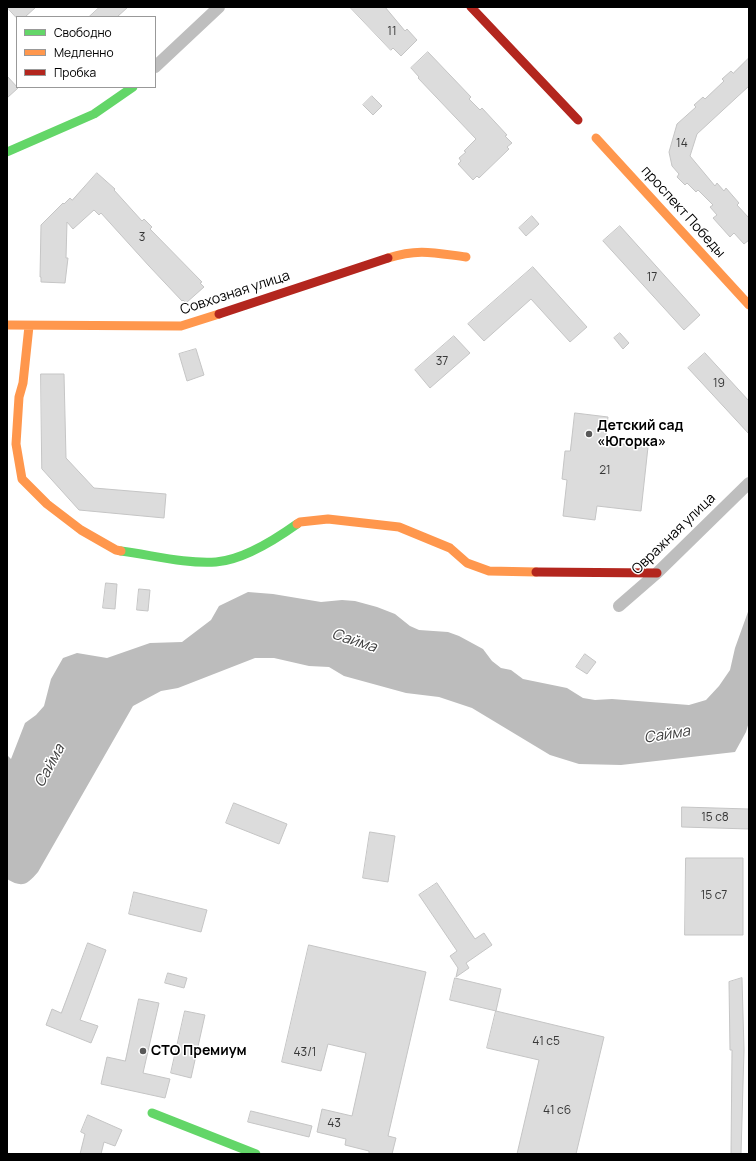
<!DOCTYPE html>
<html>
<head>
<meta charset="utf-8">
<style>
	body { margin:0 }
	#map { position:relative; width:756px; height:1161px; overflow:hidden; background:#fff; font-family:Manrope,sans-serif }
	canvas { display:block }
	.frame { position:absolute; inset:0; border:8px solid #000; pointer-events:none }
	.legend { position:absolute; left:16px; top:16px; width:140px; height:72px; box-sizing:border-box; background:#fff; border:1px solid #999; margin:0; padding:5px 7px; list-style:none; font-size:12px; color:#000 }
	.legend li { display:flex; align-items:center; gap:8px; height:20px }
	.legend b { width:20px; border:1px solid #999 }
</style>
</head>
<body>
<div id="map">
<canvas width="756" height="1161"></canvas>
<div class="frame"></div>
<ul class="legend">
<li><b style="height:5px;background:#63d668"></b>Свободно</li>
<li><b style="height:5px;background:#ff974d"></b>Медленно</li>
<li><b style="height:5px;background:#b3261e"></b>Пробка</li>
</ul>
</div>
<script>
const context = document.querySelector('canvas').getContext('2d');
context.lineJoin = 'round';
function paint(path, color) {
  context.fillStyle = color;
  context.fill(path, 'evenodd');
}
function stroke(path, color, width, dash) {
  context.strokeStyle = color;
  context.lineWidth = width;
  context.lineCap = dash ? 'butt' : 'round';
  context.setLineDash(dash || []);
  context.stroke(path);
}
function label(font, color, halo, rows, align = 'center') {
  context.font = font + ' Manrope,sans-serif';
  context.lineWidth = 3;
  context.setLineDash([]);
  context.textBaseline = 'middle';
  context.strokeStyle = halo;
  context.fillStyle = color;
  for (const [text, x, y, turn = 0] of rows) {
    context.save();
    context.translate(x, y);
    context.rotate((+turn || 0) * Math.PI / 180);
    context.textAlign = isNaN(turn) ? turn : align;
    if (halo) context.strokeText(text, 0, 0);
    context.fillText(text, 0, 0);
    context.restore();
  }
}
const water = new Path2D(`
	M248,592l25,2 48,8 21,-2 13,1 22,6 18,7 15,12 9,4 29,2 11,4 24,13 9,12 9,7 10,2 12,9 44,9 16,10 12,2 17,-1 77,6 17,-5 13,-14 11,-16 5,-22 14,-39v113l-3,10 -11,20 -114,13 -42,-1 -29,-9 -78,-47 -33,-11 -33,-4 -62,-17 -15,-9 -20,-1 -35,-8h-19l-77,30 -17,3 -28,15 -95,166c-11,13 -16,16 -31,7v-124l4,4 14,-36 11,-8 8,-9 7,-27 12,-21 14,-5 30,5 43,-15 32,-1 29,-22 8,-14z`);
const building = new Path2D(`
	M7,7h29l-11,10h-9z
	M100,7h28l-11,10h-28z
	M350,7h35l20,24 2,-2 10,11 -16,16 -8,-8 -2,2z
	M428,52l43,45 -2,2 11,11 2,-2 25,27 -2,1 7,7 -5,4 2,2 -30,29 -2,-2 -4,4 -15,-16 3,-3 -2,-3 7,-6 -2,-1 12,-12 -58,-61 1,-1 -8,-9z
	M749,58v28l-52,48 -7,22 25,30 2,-3 7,8 2,-3 13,15 -2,2 12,13v22l-5,4 -10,-11 -4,4 -17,-19 4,-3 -7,-8 3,-2 -15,-15 -2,2 -9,-9 -2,2 -8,-8 2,-3 -7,-8 -3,-14 8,-28 19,-17 -2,-2 9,-8 2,2 19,-18 -2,-2 9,-8 2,2z
	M7,76l11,12 -11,10z
	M372,96l10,10 -9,9 -10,-10z
	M97,173l18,16 -1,1 28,31 2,-2 8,8 -2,2 52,53 -2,1 4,4 -18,16 -3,-3 -1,1 -33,-35 -48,-53 -2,2 -5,-5 -21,19 -6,-7 -1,36h2l-3,25 -24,-1v-5h-1l1,-52 22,-22 1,1 6,-6 2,2z
	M532,216l7,8 -13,12 -7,-8z
	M620,226l80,89 -16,15 -81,-89z
	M533,267l54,60 -17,15 -39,-43 -47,42 -16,-17z
	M620,333l9,10 -6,6 -9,-11z
	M454,336l16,17 -40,35 -15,-18z
	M196,349l8,26 -17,6 -8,-27z
	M705,353l44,48v33l-61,-66z
	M41,374h23l2,84 28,30 72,6 -2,24 -85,-8 -37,-41z
	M575,413l33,4 -3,25 43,5 -7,64 -44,-5 -2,14 -32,-4 4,-36 -5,-1 3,-28h5z
	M106,583l11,1 -2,25 -12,-1z
	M139,589l11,1 -2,21 -11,-1z
	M585,654l11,8 -9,12 -11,-7z
	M234,803l53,21 -8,20 -53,-21z
	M682,807l67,2v20l-67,-2z
	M370,832l25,4 -7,46 -25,-4z
	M686,858h57v77h-58z
	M437,883l38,56 9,-6 8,12 -26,18 3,5 -13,9 2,-9 -8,-12 7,-5 -38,-56z
	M134,892l73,18 -6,22 -72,-18z
	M88,943l18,7 -26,70 18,6 -7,17 -45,-18 6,-16 9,4z
	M309,945l117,27 -38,164 8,2 -4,16h-23v-3l-24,-6 1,-6 -29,-7 5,-23 30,7 14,-63 -38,-9 -7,27 -39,-9z
	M168,973l19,5 -3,10 -19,-5z
	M455,978l46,11 -5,22 -46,-11z
	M742,978l2,72 -3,104h-10l1,-104h-2l-1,-68z
	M139,999l20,4 -16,70 27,6 -5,19 -64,-14 6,-27 18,4z
	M185,1011l20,4 -14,63 -20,-5z
	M496,1011l108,26 -28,117h-59l22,-94 -52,-12z
	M251,1111l61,15 -3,11 -61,-15z
	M88,1115l34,15 -7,16 -11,-4 -3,12h-21l5,-20 -4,-2z`);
const street = new Path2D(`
	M155,67l64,-60
	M619,606l38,-33 92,-90`);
const fast = new Path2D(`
	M7,152l87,-38 39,-27
	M121,551c31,4 64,13 95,11 26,-2 60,-23 81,-38
	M152,1113l104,41`);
const slow = new Path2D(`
	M596,138l153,167
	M388,258c31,-10 47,-5 78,-1
	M7,325l174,1 38,-12
	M29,326l-6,57 -4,14 -3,47 6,35 25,25 34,26 35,20 5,1
	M297,524l3,-2 28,-3 71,8 51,21 17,15 22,8 47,1`);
const jam = new Path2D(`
	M471,7l107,113
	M219,314l169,-56
	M536,572l121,1`);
const markers = [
	[589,434,4,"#595959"],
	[143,1051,4,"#595959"]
];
const numberNames = [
	["11",392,32],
	["14",682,144],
	["3",142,238],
	["17",652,278],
	["37",442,362],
	["19",719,384],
	["21",605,471],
	["15 с8",715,818],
	["15 с7",714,896],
	["41 с5",546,1042],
	["43/1",305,1053],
	["41 с6",557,1111],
	["43",334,1124]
];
const streetNames = [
	["проспект Победы",683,212,48],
	["Совхозная улица",235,293,-18],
	["Овражная улица",674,534,-44]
];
const poiNames = [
	["Детский сад",597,426],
	["«Югорка»",597,442],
	["СТО Премиум",151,1051]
];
const waterNames = [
	["Сайма",354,641,18],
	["Сайма",667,735,-9],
	["Сайма",50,766,-61]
];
paint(water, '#bcbcbc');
paint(building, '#dcdcdc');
stroke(building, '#c5c5c5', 1);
stroke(street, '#bebebe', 12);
stroke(fast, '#63d668', 9);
stroke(slow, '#ff974d', 9);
stroke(jam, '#b3261e', 9);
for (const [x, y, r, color] of markers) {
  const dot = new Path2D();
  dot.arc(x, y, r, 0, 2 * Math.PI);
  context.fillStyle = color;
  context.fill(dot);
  stroke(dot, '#fff', 1.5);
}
label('12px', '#373737', null, numberNames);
label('14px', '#000', '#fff', streetNames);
label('bold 14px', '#000', '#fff', poiNames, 'left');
label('italic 15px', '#404040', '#fff', waterNames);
</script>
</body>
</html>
